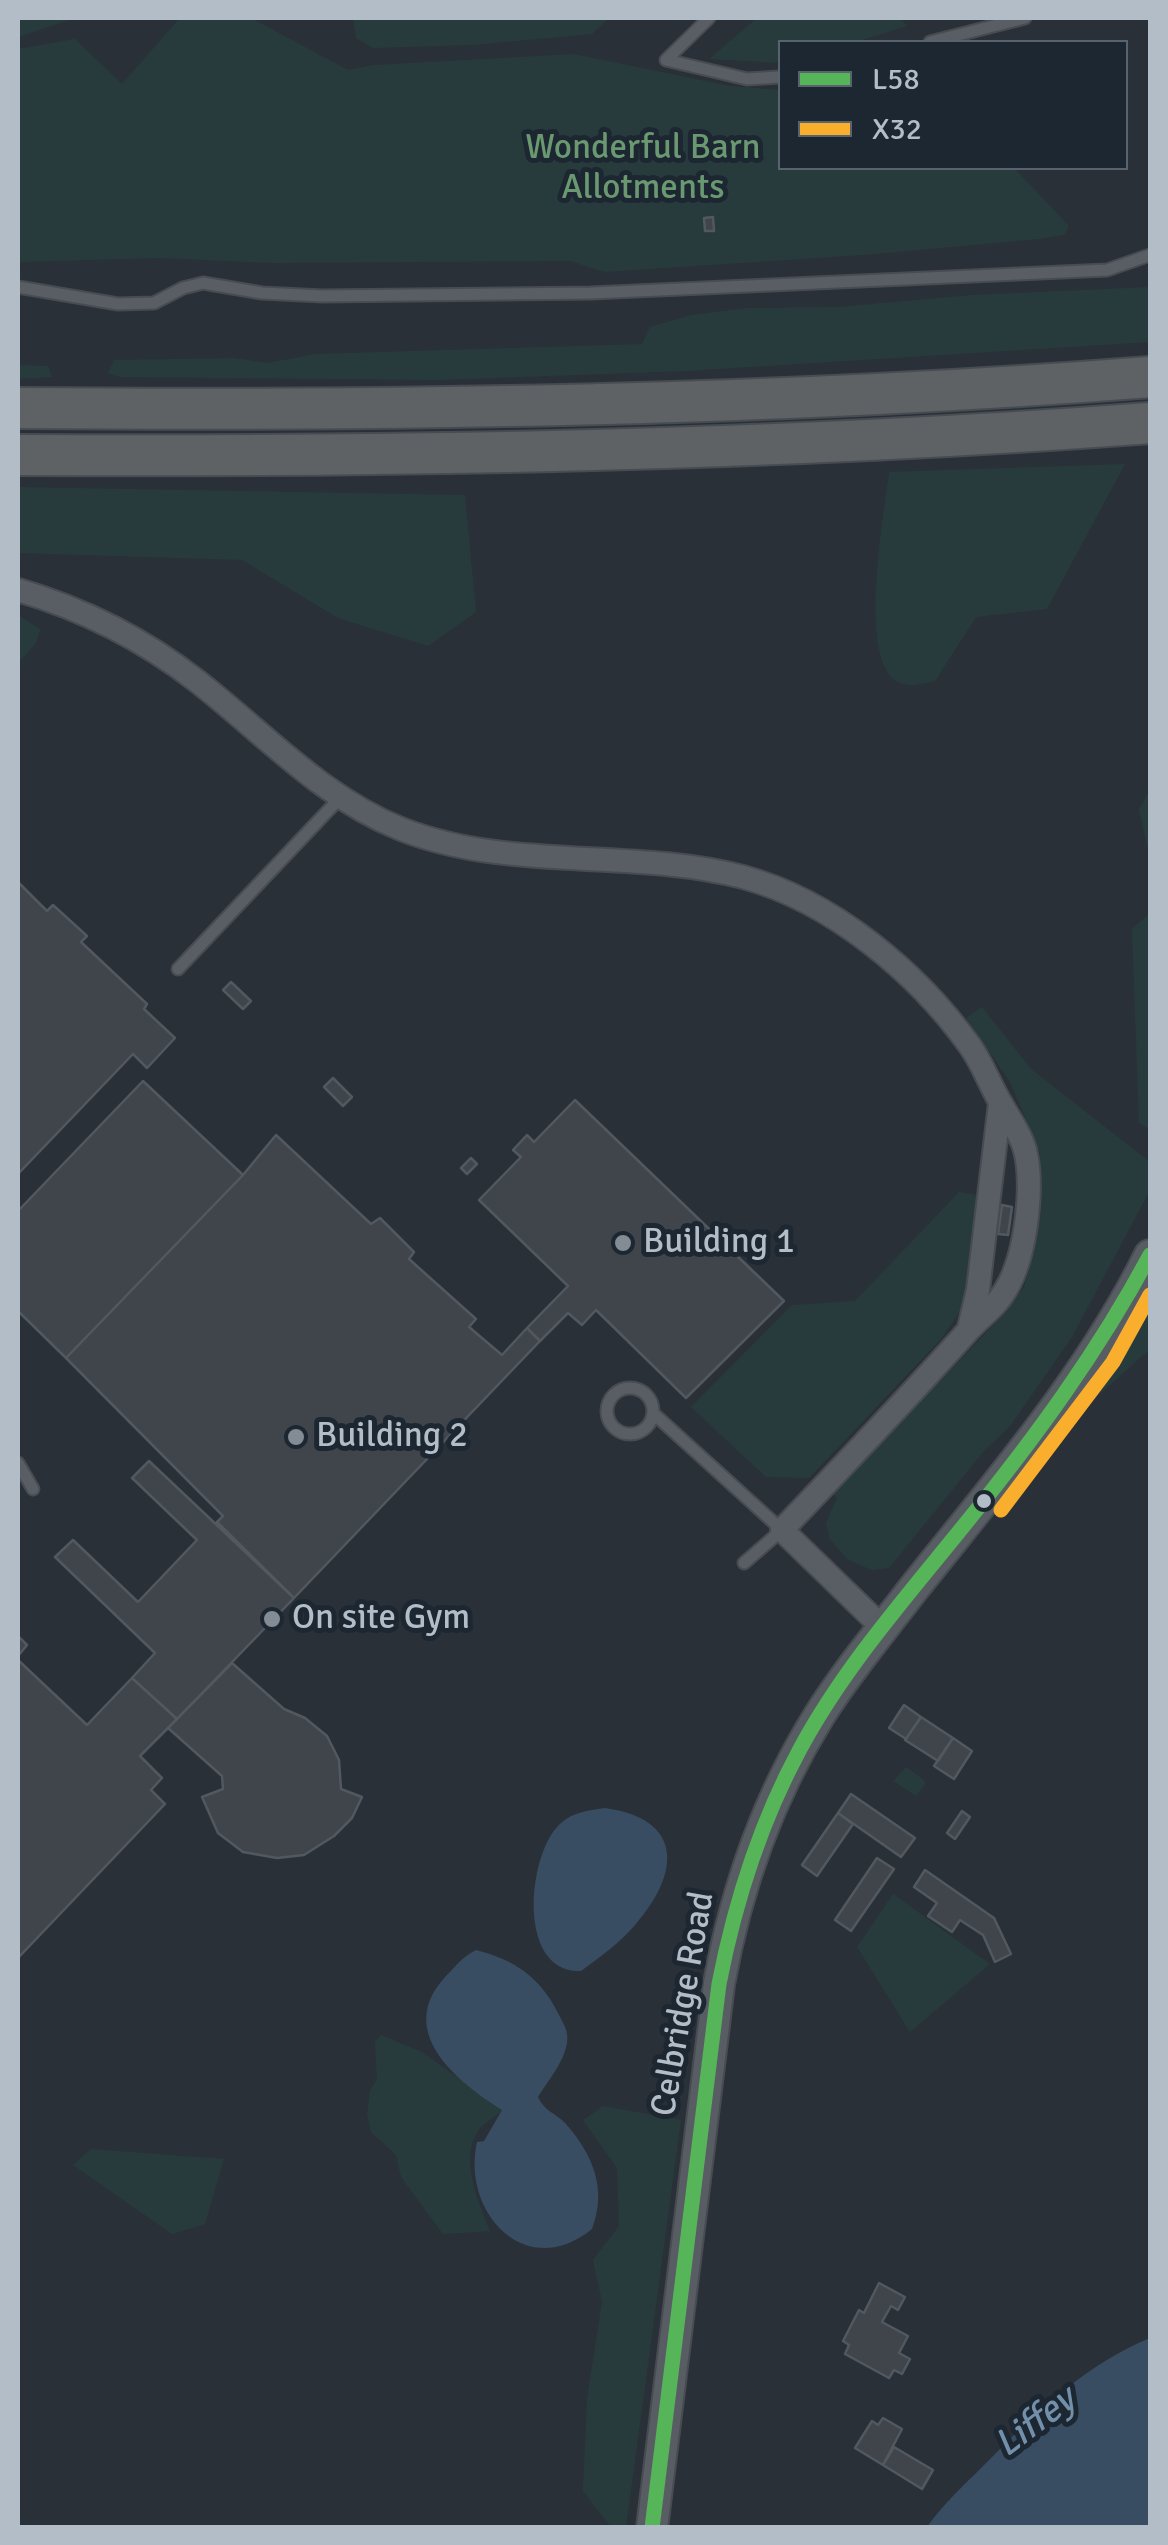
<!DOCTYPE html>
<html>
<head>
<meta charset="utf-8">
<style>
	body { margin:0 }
	#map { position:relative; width:1168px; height:2545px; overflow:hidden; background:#2a3037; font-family:Signika,sans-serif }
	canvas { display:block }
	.frame { position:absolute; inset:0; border:20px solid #b3bdc8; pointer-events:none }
	.legend { position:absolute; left:778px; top:40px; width:350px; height:130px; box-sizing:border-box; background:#1d2732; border:2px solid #59636e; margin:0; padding:12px 18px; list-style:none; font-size:30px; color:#b3bdc8 }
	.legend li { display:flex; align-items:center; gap:20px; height:50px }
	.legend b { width:50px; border:2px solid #59636e }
</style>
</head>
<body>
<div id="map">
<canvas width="1168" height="2545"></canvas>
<div class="frame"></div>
<ul class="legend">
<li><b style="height:12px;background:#56b559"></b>L58</li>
<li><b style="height:12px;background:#f9af2d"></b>X32</li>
</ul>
</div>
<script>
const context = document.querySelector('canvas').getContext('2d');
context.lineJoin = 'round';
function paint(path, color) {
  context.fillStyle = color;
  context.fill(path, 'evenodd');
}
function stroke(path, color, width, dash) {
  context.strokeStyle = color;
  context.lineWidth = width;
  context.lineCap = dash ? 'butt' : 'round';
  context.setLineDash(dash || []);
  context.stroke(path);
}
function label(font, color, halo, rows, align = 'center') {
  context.font = font + ' Signika,sans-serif';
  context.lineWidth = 10;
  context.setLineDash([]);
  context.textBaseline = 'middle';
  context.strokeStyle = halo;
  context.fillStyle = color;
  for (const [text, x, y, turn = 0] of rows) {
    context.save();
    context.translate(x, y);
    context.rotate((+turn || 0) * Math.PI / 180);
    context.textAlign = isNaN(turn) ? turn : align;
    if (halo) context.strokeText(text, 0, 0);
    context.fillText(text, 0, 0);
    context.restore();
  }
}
const green = new Path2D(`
	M18,18h57l-57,19z
	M180,18h71l97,52 26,-5 199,-11 157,32 50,4v78h234l55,58 -5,9 -25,4 -176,16 -259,17 -33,-11 -299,2 -113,-5 -141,4v-213l57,-10 47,45z
	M353,18h256l-17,16 -119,11 -100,3 -17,-10z
	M757,18h142l8,8 -51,16h-76v21l-71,-4z
	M1150,287v55l-463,29 -249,9 -318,-3 -12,-4 6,-13 120,-2 33,5 49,-9 326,-10 8,-17 41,-12 58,-7 89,-1 134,-12z
	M18,365l30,1 4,11 -34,2z
	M1125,464l-78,145 -71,8 -41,64c-12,3 -28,7 -39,0 -38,-26 -12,-166 -7,-209z
	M18,487l447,8 11,117 -48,34 -90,-28 -96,-58 -224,-7z
	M18,615l22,14 -4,14 -18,20z
	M1150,789v68l-11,-47z
	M1150,913v216l-11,-6 -7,-194z
	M982,1007l49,62 119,93v28l-78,147 -62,89 -27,26 -94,116 -18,2 -24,-11 -17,-20 -4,-16 11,-25 -5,-5 174,-181 18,-25 12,-45 4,-89 -30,-71 -44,-64z
	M959,1192l18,3 -10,106 -25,37 -133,140 -43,-1 -75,-70 101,-102 63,-4z
	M1150,1274v75l-70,63z
	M906,1767l18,13 1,4 -9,12 -23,-15z
	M893,1894l97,70 -80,68 -53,-85z
	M381,2035l41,17 81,58c-7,6 -20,13 -25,21 -19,29 1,73 12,100l-47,3 -42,-57 -5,-22 -25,-23 -4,-18 3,-23 7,-12 -2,-37z
	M603,2106l78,14 -55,407h-15l-28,-36 4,-92 15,-97 -9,-42 26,-34 -2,-58 -34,-48z
	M91,2149l133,10 -19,65 -33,10 -99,-69z`);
const water = new Path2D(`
	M605,1808c80,11 75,66 30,117 -15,18 -35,32 -54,46 -65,3 -54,-119 -20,-148 12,-11 29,-13 44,-15z
	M476,1950c39,10 64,27 82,63 5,10 11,18 9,30 -3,19 -19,38 -29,54 7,15 18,16 28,27 28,32 41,66 26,105 -66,54 -131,-17 -115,-87l7,-1 18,-31c-46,-29 -108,-79 -56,-134 11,-11 16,-19 30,-26z
	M1150,2338v189h-223c22,-30 43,-47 68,-73 45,-46 96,-92 155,-116z`);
const building = new Path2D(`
	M713,217l1,14h-9l-1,-13z
	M18,882l29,29 6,-6 34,31 -6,6 66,62 -3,5 31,29 -28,30 -14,-14 -115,120z
	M231,982l20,19 -8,8 -20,-19z
	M333,1078l19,19 -9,9 -19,-19z
	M143,1081l100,94 -177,183 -48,-47v-100z
	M575,1100l209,201 -98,97 -90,-88 -14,15 -14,-12 -28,28 -13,-13 41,-42 -89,-86 42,-43 -8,-7 14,-15 7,7z
	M276,1135l95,89 9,-6 34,34 -5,7 67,60 -7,8 33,28 25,-27 13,13 -246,257 -77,-76 6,-6 -157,-158 177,-183z
	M471,1158l6,6 -10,10 -6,-6z
	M1002,1205l10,2 -4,28 -10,-1z
	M149,1461l145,137 -117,121 -45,-41 23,-25 -100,-96 18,-17 65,62 59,-62 -65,-62z
	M18,1636l9,9 -9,11z
	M18,1660l69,65 45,-47 45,41 -37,37 22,22 -11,12 14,14 -147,154z
	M232,1663l52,46 21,9 22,18 12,24 2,29 21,8 -10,21 -18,18 -30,19 -27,3 -34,-6 -25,-19 -16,-36 21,-8 -1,-13 -54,-48z
	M904,1705l17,12 -15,22 -17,-11z
	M921,1717l32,21 -15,23 -33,-21z
	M953,1738l19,13 -18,28 -20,-13z
	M851,1794l64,44 -14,19 -63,-44z
	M962,1811l8,6 -15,22 -8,-6z
	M838,1813l15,11 -36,52 -15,-11z
	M877,1858l17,11 -43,62 -16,-11z
	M925,1870l69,48 17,36 -16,8 -12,-27 -23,-15 -8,12 -24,-16 9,-13 -23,-16z
	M879,2283l26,14 -7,13 -7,-4 -9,16 26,14 -9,17 11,6 -8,15 -8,-4 -5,8 -44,-24 4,-9 -6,-4 16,-31 5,3z
	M883,2418l19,11 -19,36 -28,-17 17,-27 6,4z
	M894,2447l39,23 -11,19 -39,-24z`);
const lane = new Path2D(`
	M709,18l-43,42 81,19 33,-2
	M930,42l95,-24
	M18,287l100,17 36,-1 29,-15 20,-5 59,10 60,3 269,-3 516,-23 43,-15
	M178,969l162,-171
	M607 1411a23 23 0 1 1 46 0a23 23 0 1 1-46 0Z
	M653,1413l129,117 -38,33
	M18,1463l15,26`);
const street = new Path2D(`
	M18,590c65,19 125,49 179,91 67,52 124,116 204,148 109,43 230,19 342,48 89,24 174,95 227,169 13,18 20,40 32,59 8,15 19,29 23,45 9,36 1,99 -15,132 -13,26 -26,31 -44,51 -60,67 -122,132 -184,197l101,98
	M969,1328l9,-38 22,-187`);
const secondary = new Path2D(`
	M652,2528l67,-544c17,-95 49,-186 100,-268 28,-45 63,-86 95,-128 85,-107 175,-210 236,-333`);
const highway = new Path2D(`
	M18,408c377,3 756,-2 1132,-31
	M18,455c377,2 755,-4 1132,-32`);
const bus1 = new Path2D(`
	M652,2528l67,-544c16,-82 41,-161 81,-235 44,-82 108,-154 166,-226 69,-85 132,-171 184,-268`);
const bus2 = new Path2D(`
	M1001,1510l112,-148 37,-67`);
const markers = [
	[623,1243,10,"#838c95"],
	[296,1437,10,"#838c95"],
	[984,1501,9,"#b3bdc8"],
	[272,1619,10,"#838c95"]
];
const parkNames = [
	["Wonderful Barn",643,149],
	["Allotments",643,189]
];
const poiNames = [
	["Building 1",643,1243],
	["Building 2",316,1437],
	["On site Gym",292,1619]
];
const streetNames = [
	["Celbridge Road",684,2004,-80]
];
const waterNames = [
	["Liffey",1036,2423,-37]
];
paint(green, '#273b3d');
paint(water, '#384c62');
paint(building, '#3f454a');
stroke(building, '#52585f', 2.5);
stroke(lane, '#484c52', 15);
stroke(street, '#484c52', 26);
stroke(secondary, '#484c52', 34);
stroke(highway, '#474c53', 44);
stroke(lane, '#595e65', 11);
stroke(street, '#595e65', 22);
stroke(secondary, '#585d63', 30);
stroke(highway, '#5e6265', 40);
stroke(bus1, '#56b559', 15);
stroke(bus2, '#f9af2d', 15);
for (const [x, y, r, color] of markers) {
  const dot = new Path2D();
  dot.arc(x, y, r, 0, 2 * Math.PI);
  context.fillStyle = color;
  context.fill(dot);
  stroke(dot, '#1d2732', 4);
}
label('35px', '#6a9971', '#1d2732', parkNames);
label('35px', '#b3bdc8', '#1d2732', poiNames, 'left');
label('35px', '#b3bdc8', '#1d2732', streetNames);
label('italic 38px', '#7390ab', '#1d2732', waterNames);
</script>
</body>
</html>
